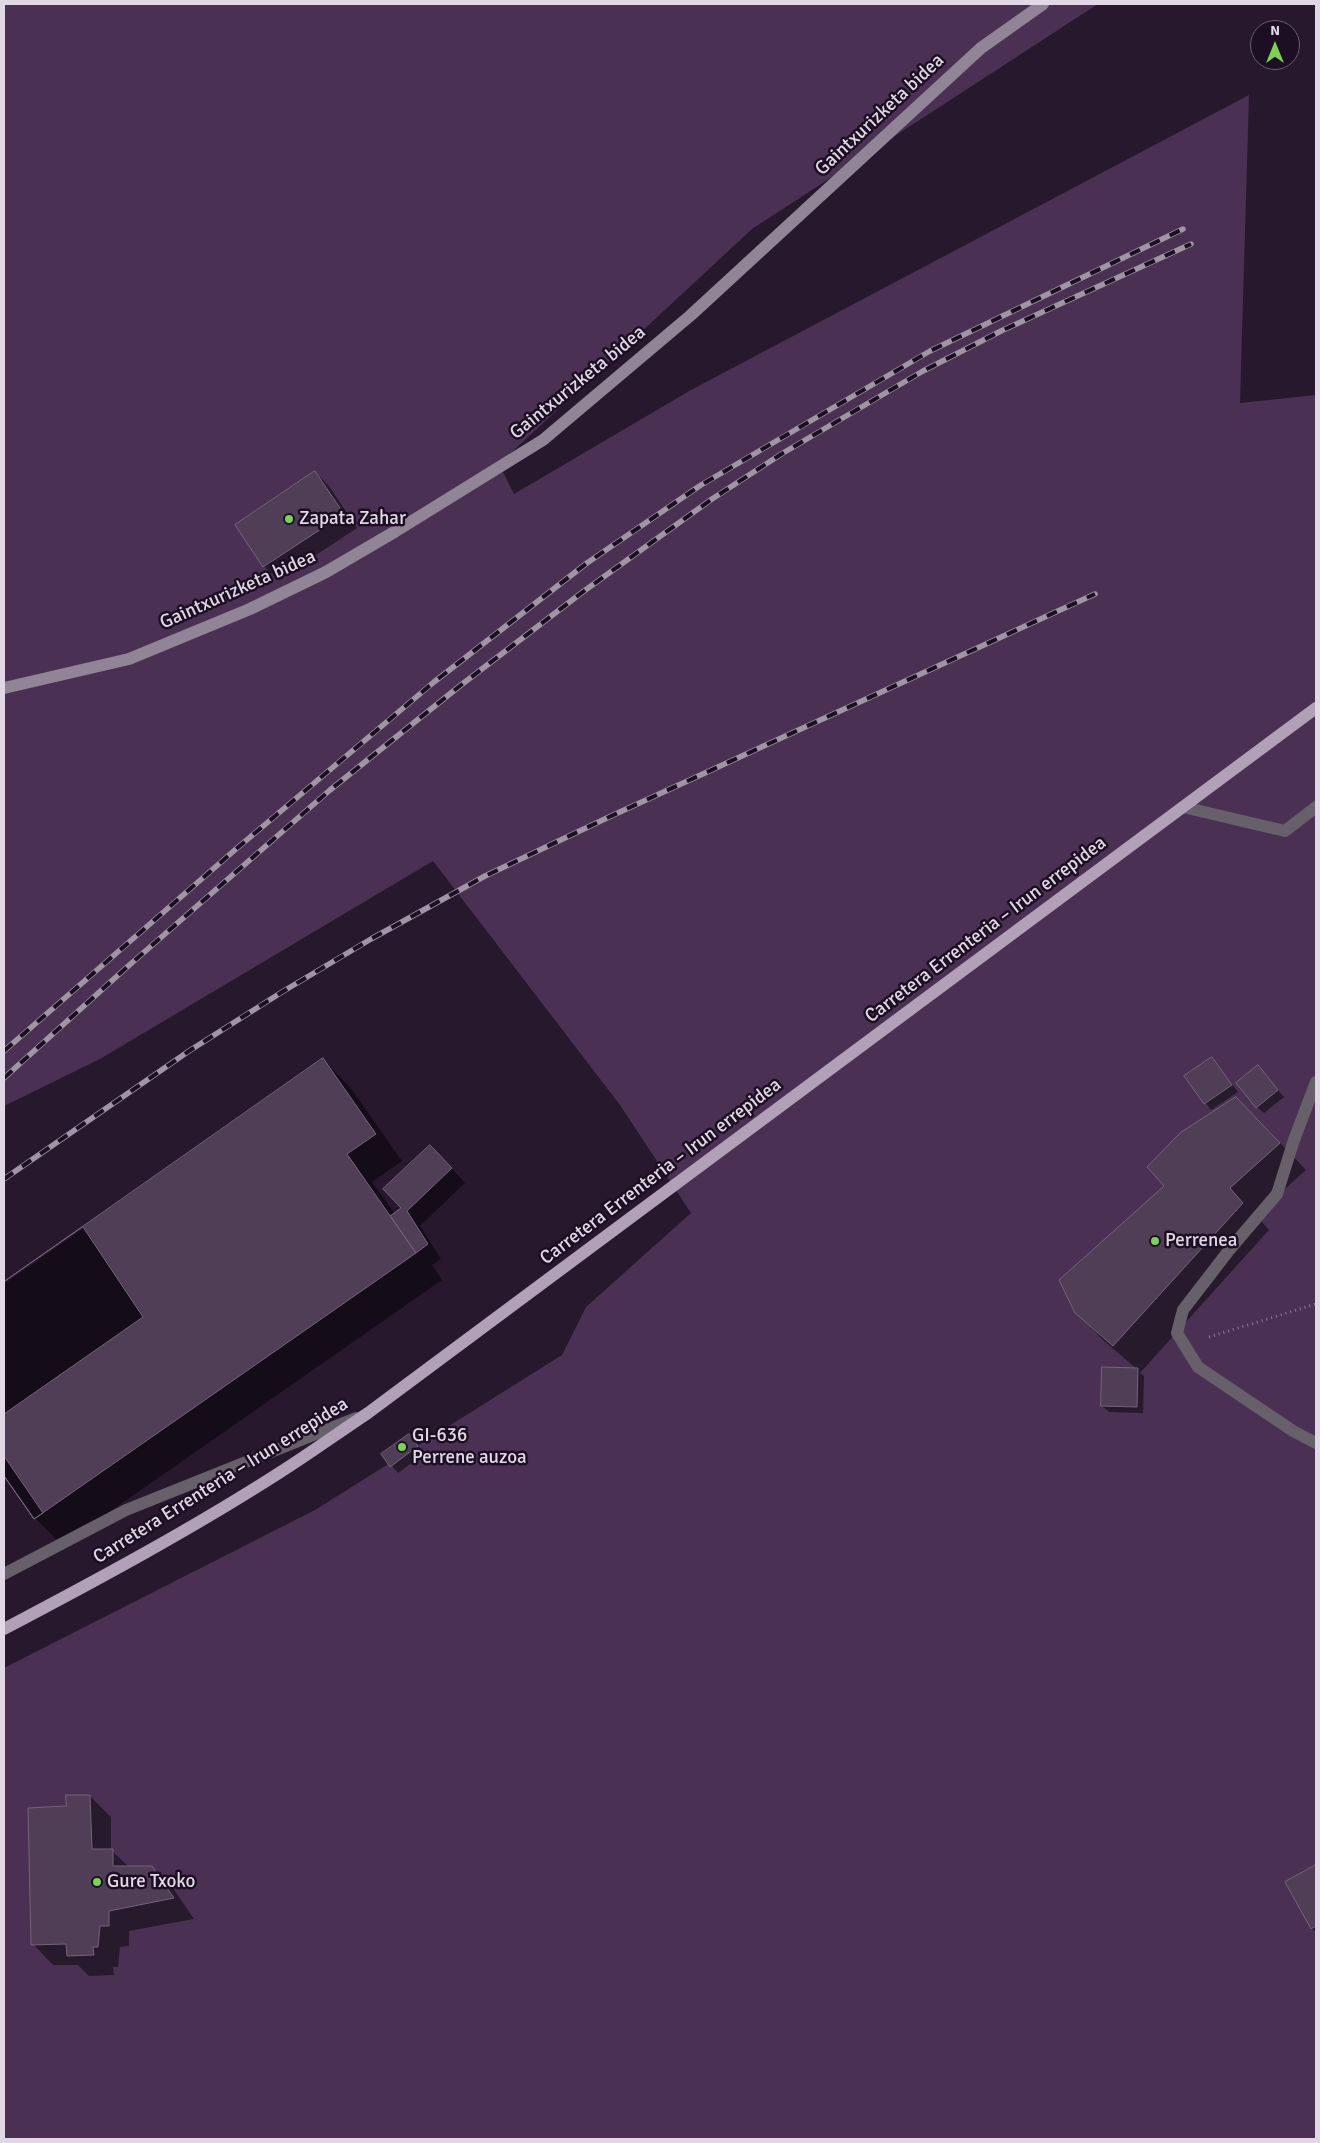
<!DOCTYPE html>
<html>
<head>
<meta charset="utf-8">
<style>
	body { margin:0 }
	#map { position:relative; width:1320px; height:2143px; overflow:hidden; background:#27182d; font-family:Signika,sans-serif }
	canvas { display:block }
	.frame { position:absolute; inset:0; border:5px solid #e1d7e5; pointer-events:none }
	.north { position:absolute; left:1250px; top:20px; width:50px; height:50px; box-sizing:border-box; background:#1d0f23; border:1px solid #6b5f71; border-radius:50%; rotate:0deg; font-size:14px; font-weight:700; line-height:20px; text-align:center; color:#e1d7e5 }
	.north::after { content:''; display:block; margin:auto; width:18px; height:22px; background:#7dd154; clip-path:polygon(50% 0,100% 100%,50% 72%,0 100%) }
</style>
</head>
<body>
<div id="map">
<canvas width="1320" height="2143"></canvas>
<div class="frame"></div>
<div class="north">N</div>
</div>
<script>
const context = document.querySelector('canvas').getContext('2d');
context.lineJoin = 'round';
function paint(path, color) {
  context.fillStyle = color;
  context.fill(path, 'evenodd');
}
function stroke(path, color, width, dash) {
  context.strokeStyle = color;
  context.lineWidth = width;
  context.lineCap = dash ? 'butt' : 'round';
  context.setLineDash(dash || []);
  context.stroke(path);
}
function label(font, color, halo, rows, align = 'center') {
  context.font = font + ' Signika,sans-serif';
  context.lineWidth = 5;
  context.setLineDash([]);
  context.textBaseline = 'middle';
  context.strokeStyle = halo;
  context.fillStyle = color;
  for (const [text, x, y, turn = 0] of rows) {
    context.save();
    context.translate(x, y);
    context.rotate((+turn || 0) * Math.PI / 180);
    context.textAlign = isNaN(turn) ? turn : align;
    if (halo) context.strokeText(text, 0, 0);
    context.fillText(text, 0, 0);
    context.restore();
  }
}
const green = new Path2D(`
	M4,4h1094l-346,225 -253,235 15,30 177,-104 558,-295 -9,308 76,-8v1744h-1312v-471l311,-158 247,-155 24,-48 105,-94 -71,-108 -187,-244 -333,198 -96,47z`);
const shadow = new Path2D(`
	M315,472l14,14 28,42 -79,52 -14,-14z
	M1212,1058l26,34 -27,18 -25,-33z
	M323,1060l27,27 52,74 -30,21 23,32 8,-6 41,-48 21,23 -45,43 21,33 -9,6 10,15 -380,265 -27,-27 -31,-44v-190z
	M1264,1074l20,23 -20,16 -7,-6z
	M1263,1125l43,45 -50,45 13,15 -129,143 4,3 -1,37 -34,-1 -7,-6 1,-38 35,2 -35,-30 -27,-28z
	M409,1436l15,18 -26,19 -15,-18z
	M90,1796l21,21v33l18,17h23l21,21 21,31 -65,12v15l-9,1 -2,20h-5l1,8 -25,1 -11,-11h-25l-20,-21 34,-137z
	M1316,1867v66l-4,-5 -25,-46z`);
const building = new Path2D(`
	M315,471l29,43 -81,53 -28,-42z
	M1212,1057l20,28 -28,19 -20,-28z
	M323,1058l53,76 -29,20 69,99 -382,266 -30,-43v-194z
	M1258,1065l20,25 -22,18 -20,-25z
	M1236,1097l44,46 -50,45 13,15 -130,143 -38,-33 -16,-33 105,-94 -17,-19 33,-34z
	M430,1145l22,23 -45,43 21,33 -12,9 -26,-37 11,-8 -18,-19z
	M83,1227l60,90 -139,97v-132z
	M1102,1367l36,1 -1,39 -36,-1z
	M409,1434l9,12 -28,21 -9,-13z
	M4,1456l39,57 -9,6 -30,-43z
	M66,1795h24l2,54h21v17h39l22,32 -65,13v15h-9l-2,21h-5l1,8 -27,1 -1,-12 -35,1 -3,-137 38,-2z
	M1316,1865v61l-5,3 -26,-47z`);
const path = new Path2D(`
	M1209,1337l107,-33`);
const service = new Path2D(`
	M1183,807l102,24 31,-24
	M1277,1194l-47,55 -47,61 -6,23 21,34 95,64 23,12
	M4,1574l122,-64 230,-92`);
const minor = new Path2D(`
	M1277,1194l17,-54 22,-58`);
const secondary = new Path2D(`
	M4,688l125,-29 121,-50 76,-37 70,-41 147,-91 148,-125 290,-267 62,-44`);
const primary = new Path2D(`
	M4,1629c93,-49 186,-99 275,-156 30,-19 59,-40 89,-60l948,-705`);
const rail = new Path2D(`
	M4,1051l232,-202 198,-167 153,-119 114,-78 229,-134 253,-122
	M4,1078l122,-110 204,-178 131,-105 123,-94 128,-92 71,-46 140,-82 78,-40 190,-87
	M4,1179l185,-128 93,-59 89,-53 114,-63 124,-59 486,-223`);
const markers = [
	[289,519,5,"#7dd154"],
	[1155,1241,5,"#7dd154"],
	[402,1447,5,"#7dd154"],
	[97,1882,5,"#7dd154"]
];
const streetNames = [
	["Gaintxurizketa bidea",880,115,-43],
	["Gaintxurizketa bidea",578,383,-39],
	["Gaintxurizketa bidea",238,590,-24],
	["Carretera Errenteria – Irun errepidea",986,930,-37],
	["Carretera Errenteria – Irun errepidea",661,1172,-37],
	["Carretera Errenteria – Irun errepidea",221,1481,-32]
];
const poiNames = [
	["Zapata Zahar",299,519],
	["Perrenea",1165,1241],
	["GI-636",412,1436],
	["Perrene auzoa",412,1458],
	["Gure Txoko",107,1882]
];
paint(green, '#4a3153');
paint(shadow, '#0007');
paint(building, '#4f3e55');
stroke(building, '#75637c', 1);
stroke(path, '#877a8c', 3, [1, 4]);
stroke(service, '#675f6a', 12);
stroke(minor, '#675f6a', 12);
stroke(secondary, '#918496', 12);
stroke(primary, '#b1a0b7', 12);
stroke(rail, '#a195a5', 5.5);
stroke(rail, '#1d0f23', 4, [11]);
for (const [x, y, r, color] of markers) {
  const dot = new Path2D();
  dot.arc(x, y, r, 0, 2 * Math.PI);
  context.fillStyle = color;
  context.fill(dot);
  stroke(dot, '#1d0f23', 2);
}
label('19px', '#e1d7e5', '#1d0f23', streetNames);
label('19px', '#e1d7e5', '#1d0f23', poiNames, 'left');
</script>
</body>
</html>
